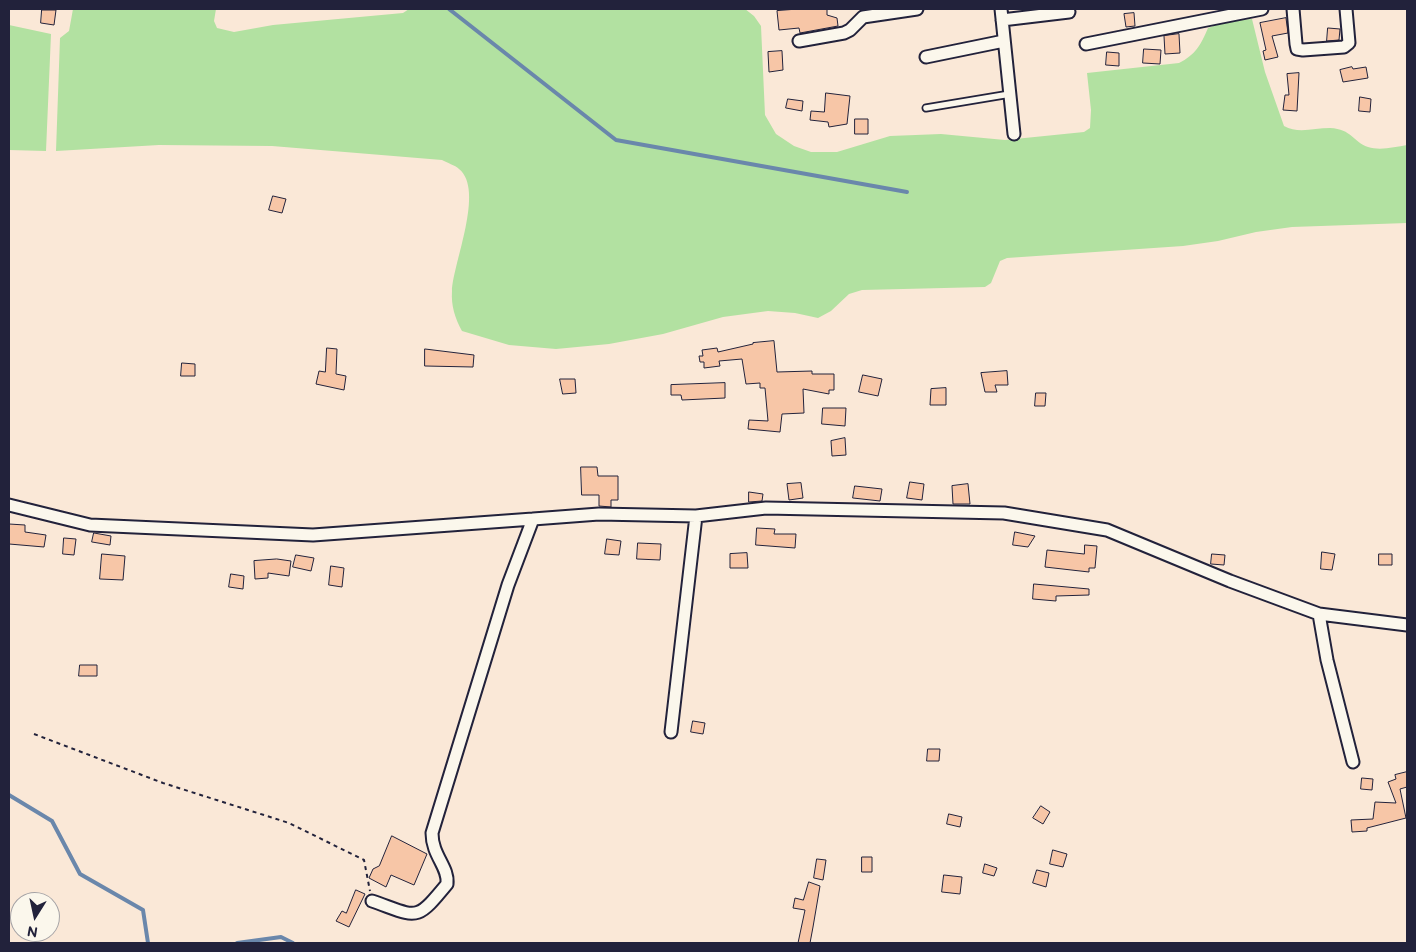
<!DOCTYPE html>
<html>
<head>
<meta charset="utf-8">
<style>
	body { margin:0 }
	#map { position:relative; width:1416px; height:952px; overflow:hidden; background:#fae8d7; font-family:"Balsamiq Sans",sans-serif }
	canvas { display:block }
	.frame { position:absolute; inset:0; border:10px solid #22223b; pointer-events:none }
	.north { position:absolute; left:10px; top:892px; width:50px; height:50px; box-sizing:border-box; background:#fbf7ec; border:1px solid #a4a2a5; border-radius:50%; rotate:190deg; font-size:14px; font-weight:700; line-height:20px; text-align:center; color:#22223b }
	.north::after { content:''; display:block; margin:auto; width:18px; height:22px; background:#22223b; clip-path:polygon(50% 0,100% 100%,50% 72%,0 100%) }
</style>
</head>
<body>
<div id="map">
<canvas width="1416" height="952"></canvas>
<div class="frame"></div>
<div class="north">N</div>
</div>
<script>
const context = document.querySelector('canvas').getContext('2d');
context.lineJoin = 'round';
function paint(path, color) {
  context.fillStyle = color;
  context.fill(path, 'evenodd');
}
function stroke(path, color, width, dash) {
  context.strokeStyle = color;
  context.lineWidth = width;
  context.lineCap = dash ? 'butt' : 'round';
  context.setLineDash(dash || []);
  context.stroke(path);
}
const green = new Path2D(`
	M73,9h143l-2,12 3,7 17,4 39,-7 130,-12 6,-4h336l9,7 7,10 4,89 11,19 18,12 17,6h26l53,-16 51,-2 64,6 79,-8 6,-4 1,-18 -4,-37 92,-10c16,-8 22,-18 29,-35l19,-7 25,-2 13,53 19,54c14,8 30,2 46,2 22,1 23,14 38,19 12,4 27,0 39,-2v78l-115,4 -36,5 -38,9 -35,5 -176,12 -7,3 -9,22 -6,4 -123,3 -13,4 -18,17 -13,7 -23,-5 -27,-2 -45,6 -60,17 -54,10 -53,5 -47,-4 -47,-14c-7,-13 -11,-25 -10,-40 1,-28 33,-101 7,-122 -4,-4 -12,-6 -17,-9l-170,-14 -113,-1 -103,6 4,-113 9,-7z
	M9,25l42,9 -5,117 -37,-1z`);
const stream = new Path2D(`
	M449,9l167,131 291,52
	M9,795l43,26 28,53 63,36 5,33
	M237,943l44,-6 12,6`);
const building = new Path2D(`
	M798,9h29v6l10,3 1,8 -38,7 -1,-5 -20,2 -2,-19z
	M42,10h14l-2,15 -13,-2z
	M1134,13l1,13 -9,1 -2,-13z
	M1286,18l2,15 -16,3 6,21 -13,3 -2,-9 3,-1 -6,-27z
	M1328,28l12,1 -1,11 -12,1z
	M1179,34l1,19 -15,1 -1,-18z
	M1144,49l17,1 -1,14 -17,-1z
	M782,51l1,19 -14,2 -1,-20z
	M1107,52l12,1v13l-13,-1z
	M1352,67l1,2 13,-2 2,11 -25,4 -3,-12z
	M1299,73l-2,38 -14,-1 2,-15h4l-2,-21z
	M826,93l24,3 -3,28 -18,3 -1,-5 -18,-2 1,-9 13,1z
	M1360,97l11,2 -1,13 -11,-1z
	M788,99l15,2 -1,10 -16,-3z
	M855,119h13v15h-13z
	M273,196l13,3 -4,14 -13,-3z
	M774,341l3,31 35,-1v3h22v16h-5v4l-26,-5 1,24 -22,1 -2,18 -32,-3 1,-9 19,1 -3,-33h-5v-5l-14,1 -4,-25 -23,2 1,5 -16,2v-6h-4l-1,-6h4l-1,-6 15,-2 1,4 35,-8v-1z
	M327,348l10,1 -1,25 10,2 -2,14 -28,-6 3,-13 6,1z
	M425,349l49,6 -1,12 -48,-1z
	M182,363l13,1v12h-14z
	M1007,371l1,14h-13l2,7h-12l-4,-19z
	M863,375l19,4 -4,17 -19,-4z
	M560,379h15l1,14 -13,1z
	M725,383v15l-43,2 -1,-5h-10v-10z
	M946,388v17h-16l1,-16z
	M1036,393h10l-1,13h-10z
	M823,408h23l-1,18 -23,-2z
	M845,438l1,17 -14,1 -1,-15z
	M581,467h16l1,9h20v24h-7v7l-12,-1v-11h-17z
	M910,482l14,2 -2,16 -15,-2z
	M801,483l2,15 -14,2 -2,-16z
	M968,484l2,20h-17l-1,-18z
	M855,486l27,3 -2,12 -27,-3z
	M749,492l14,2 -1,7 -13,1z
	M9,524l16,1v7l21,3 -2,12 -35,-3z
	M757,528l18,1 -1,5h22l-1,14 -39,-3z
	M1015,532l20,4 -7,11 -15,-2z
	M94,533l17,3 -1,9 -18,-3z
	M64,538l12,1 -2,16 -11,-1z
	M607,539l14,2 -2,14 -14,-1z
	M638,543l23,1 -1,16 -23,-1z
	M1085,545l12,1 -2,22h-6v4l-44,-5 2,-17 37,4z
	M1322,552l13,2 -3,16 -11,-1z
	M747,553l1,15h-18v-14z
	M102,554l23,2 -2,24 -23,-1z
	M1212,554l13,1 -1,10 -13,-1z
	M1379,554h13v11h-13z
	M296,555l18,3 -3,13 -18,-4z
	M277,559l14,2 -2,15 -21,-3v5l-13,1 -1,-18z
	M331,566l13,2 -2,19 -13,-2z
	M231,574l13,2 -1,13 -14,-2z
	M1034,584l55,5v6l-33,1v5l-23,-2z
	M80,665h17v11h-18z
	M693,721l12,2 -2,11 -12,-2z
	M928,749h12l-1,12h-12z
	M1407,772v15l-7,2 6,29 -39,10v3l-15,1 -1,-12 22,-1 2,-17 21,1 -8,-21 8,-3 -1,-4z
	M1362,778l11,1 -1,11 -11,-1z
	M1041,806l9,6 -7,12 -10,-6z
	M949,814l13,3 -2,10 -13,-3z
	M392,836l35,18 -13,31 -23,-10 -5,12 -17,-9 4,-9 6,-3z
	M1053,850l14,4 -4,13 -13,-3z
	M862,857h10v15h-10z
	M817,859l9,1 -3,20 -9,-2z
	M985,864l12,4 -3,8 -11,-3z
	M1037,870l12,3 -3,14 -13,-4z
	M944,875l18,2 -2,17 -18,-2z
	M809,882l11,4 -7,41 -3,16h-12l7,-33 -12,-2 2,-10 8,2z
	M356,890l9,4 -16,33 -13,-6 6,-10 4,2z`);
const path = new Path2D(`
	M34,734l129,49 126,40 75,37 6,31`);
const lane = new Path2D(`
	M926,108l84,-14`);
const street = new Path2D(`
	M1001,9l13,125
	M1293,9l3,35 1,5 6,1 41,-3 5,-4 -3,-34
	M1002,20l67,-8
	M799,41l45,-8 6,-3 13,-13 54,-8
	M1086,44l176,-35
	M926,57l78,-16
	M9,505l81,20 223,10 220,-16 -25,66 -76,248c0,23 17,34 15,51 -32,39 -29,33 -75,17
	M533,519l66,-5 97,2
	M1319,614l8,46 26,102
	M671,732l25,-216 70,-8 238,5 103,17 123,51 89,33 88,11`);
paint(green, '#b2e1a1');
stroke(stream, '#6a87ab', 4);
paint(building, '#f7c6a7');
stroke(building, '#22223b', 1);
stroke(lane, '#22223b', 9);
stroke(street, '#22223b', 15);
stroke(path, '#22223b', 2, [4, 4]);
stroke(lane, '#fbf7ec', 5.5);
stroke(street, '#fbf7ec', 11);
</script>
</body>
</html>
